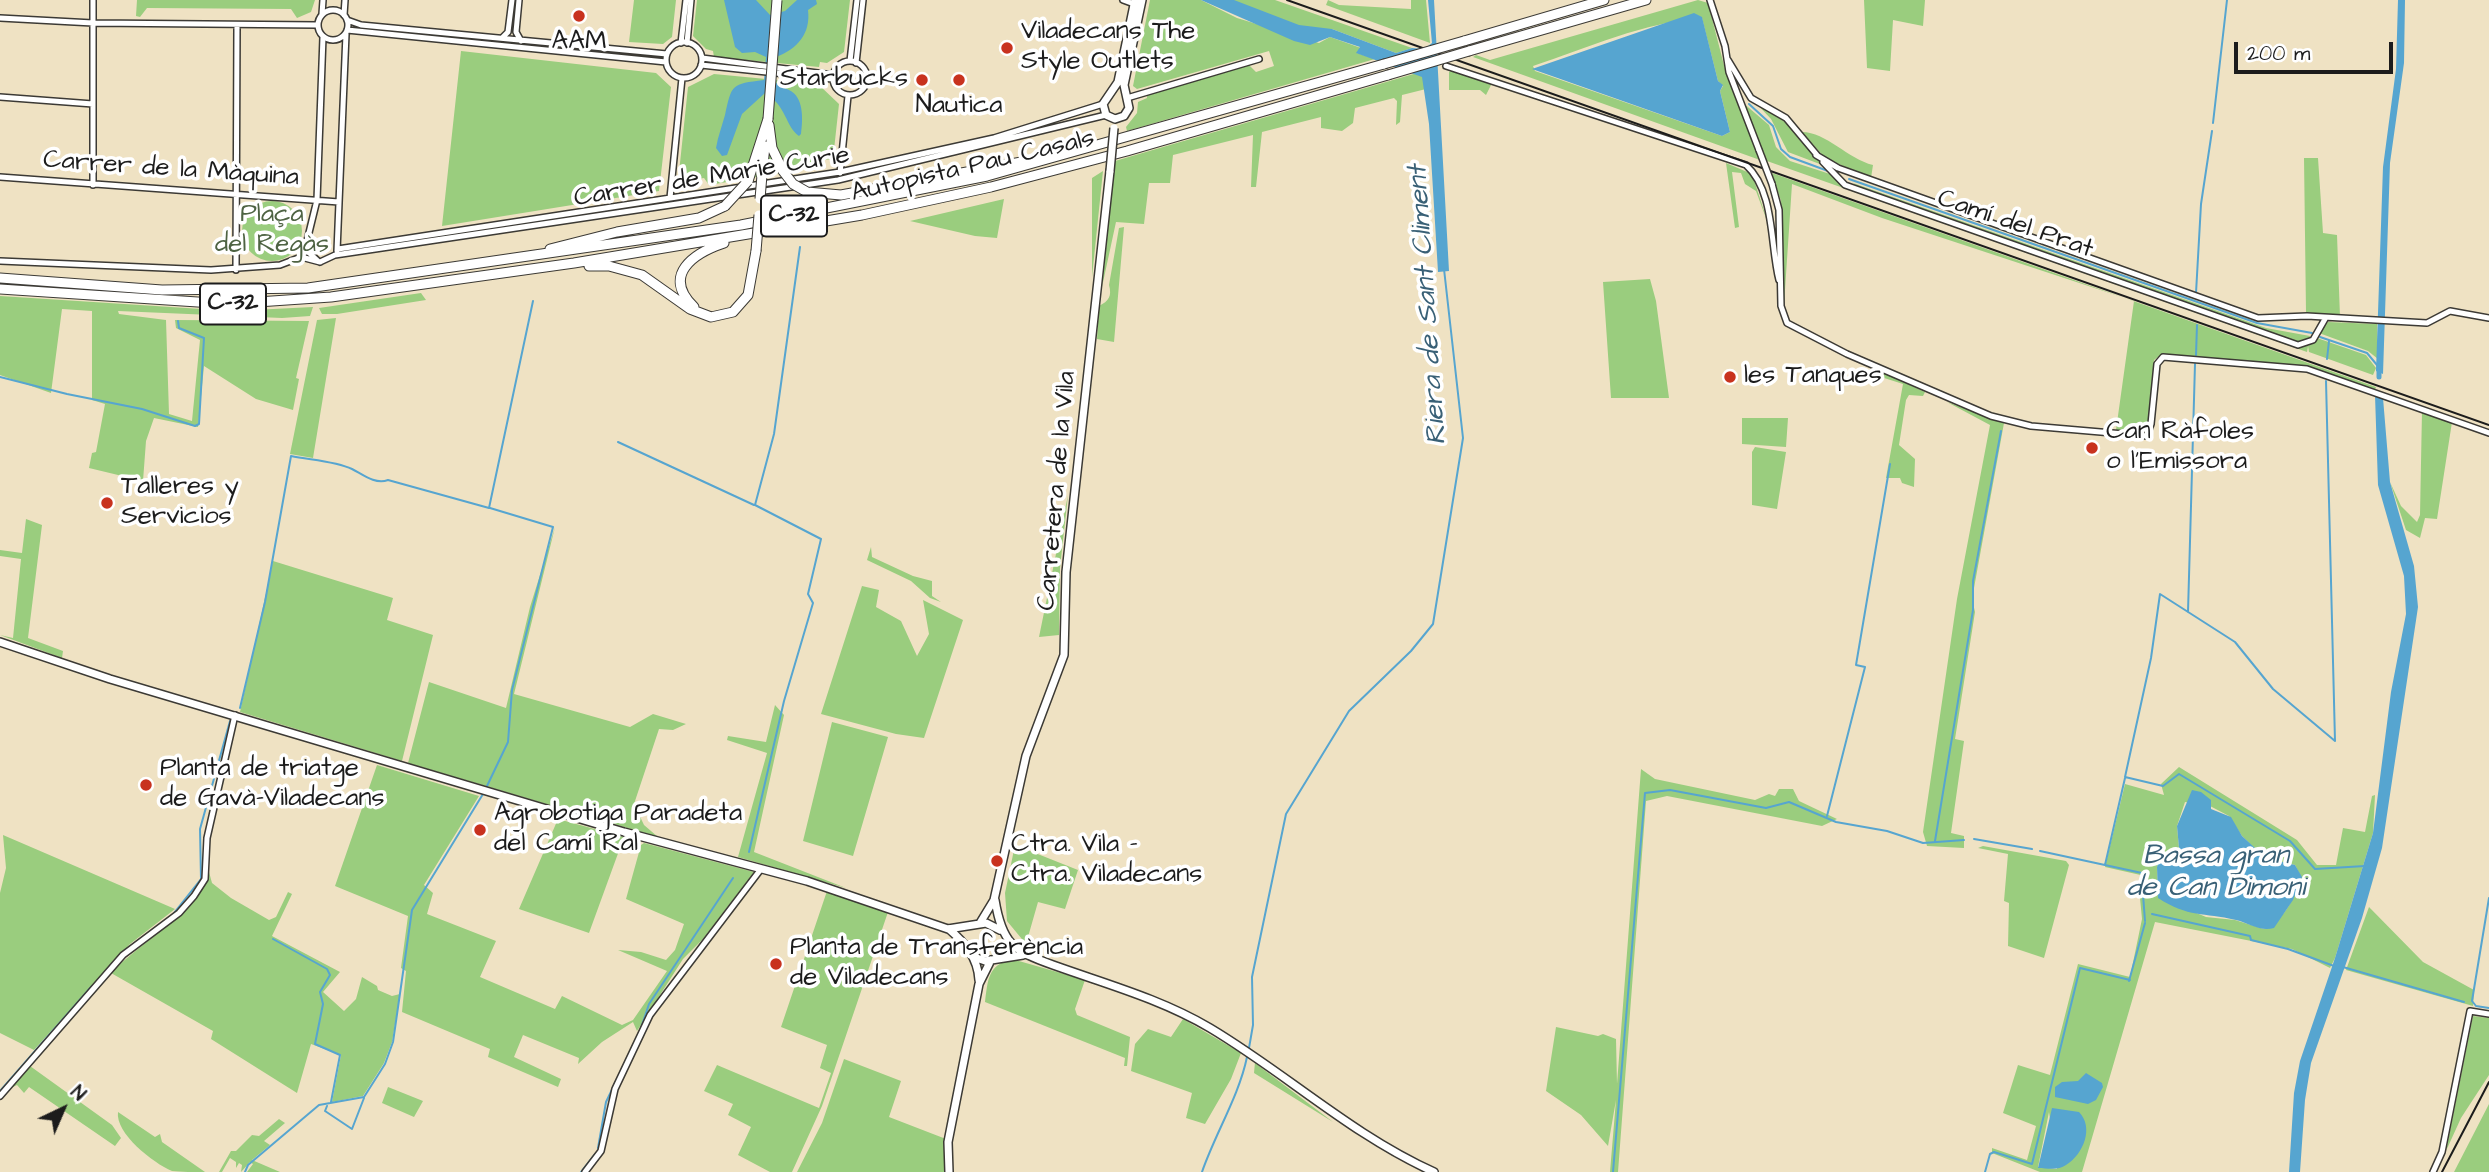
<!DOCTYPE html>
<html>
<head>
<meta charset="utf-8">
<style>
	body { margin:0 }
	#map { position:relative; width:2489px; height:1172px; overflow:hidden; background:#efe2c3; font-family:"Architects Daughter",sans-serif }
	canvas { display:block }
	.north { position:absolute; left:28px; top:1074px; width:70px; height:70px; -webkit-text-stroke:5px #fff; paint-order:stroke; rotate:44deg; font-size:19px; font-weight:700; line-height:28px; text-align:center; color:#1c1c1c }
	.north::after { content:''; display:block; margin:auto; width:24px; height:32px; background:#1c1c1c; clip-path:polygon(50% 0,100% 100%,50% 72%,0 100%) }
	.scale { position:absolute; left:2234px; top:42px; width:159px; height:32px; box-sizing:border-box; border:4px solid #1c1c1c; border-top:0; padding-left:9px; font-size:21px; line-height:24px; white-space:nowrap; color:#1c1c1c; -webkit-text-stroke:5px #fff; paint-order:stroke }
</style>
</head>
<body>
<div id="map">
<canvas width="2489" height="1172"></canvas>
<div class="north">N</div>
<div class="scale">200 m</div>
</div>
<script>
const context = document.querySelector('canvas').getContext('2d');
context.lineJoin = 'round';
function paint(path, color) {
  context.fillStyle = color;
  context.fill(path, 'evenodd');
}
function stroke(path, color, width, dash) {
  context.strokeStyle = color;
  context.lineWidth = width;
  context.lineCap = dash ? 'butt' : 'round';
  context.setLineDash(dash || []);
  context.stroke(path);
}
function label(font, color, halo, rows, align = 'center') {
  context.font = font + ' "Architects Daughter",sans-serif';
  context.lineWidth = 7;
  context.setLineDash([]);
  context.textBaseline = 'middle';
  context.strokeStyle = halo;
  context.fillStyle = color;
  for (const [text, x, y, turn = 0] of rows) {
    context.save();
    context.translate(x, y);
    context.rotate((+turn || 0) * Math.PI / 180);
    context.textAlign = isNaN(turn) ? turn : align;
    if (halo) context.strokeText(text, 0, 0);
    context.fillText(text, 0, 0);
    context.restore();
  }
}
const green = new Path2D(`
	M137,0h178l-4,12 -14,6 -6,-9 -144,-1 -7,9 -4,-1z
	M634,0h42l-4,37 -9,7 -34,-2z
	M697,0h153l-6,52 -17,11 -7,-1 -1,5 -105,-10 -1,-6 -7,-2 -13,-13z
	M1150,0h51l36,18 82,25 11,-6 31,11 -4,5 18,6 -248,72 -1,-4 11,-14 1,-11 9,-4v-3l102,-30 7,7 18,-6 -5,-15 -132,38 -4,-3z
	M1231,0h44l137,48 -16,5 -64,-24 -29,1z
	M1328,0l11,5 72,4v-9h15l4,43 -104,-38z
	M1698,0l10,3 18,70 34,87 -287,-103 3,-2 14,5zM1702,18l16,63 5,5 -3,5 10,41 -8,4 -187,-65 -2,-5c54,-18 112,-44 169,-48z
	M1864,0h61l-2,26 -30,-6 -3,51 -23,-3z
	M461,51l195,22 15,14 -12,104 -217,35z
	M1455,70l37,13 -6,12 -6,-5h-31v-18z
	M1417,73l6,4 3,12 -24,6 -2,27 -4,3 1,-24 -3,-3 -39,10 -2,15 -11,8 -21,-3v-11l-59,15 -6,55h-5l2,-52 -80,20 -3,28h-21l-5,41 -28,-2 -14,65 13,-126z
	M714,74l104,10 21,20 -6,55 -11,1v6l-113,19 -5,-7 -26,4 10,-95z
	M1754,101l37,25 34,40 -37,-14 -17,-33z
	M1742,102l27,23 7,22 14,14 43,14 10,11 19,3 -9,-6 413,145 44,8 -3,16 -540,-191z
	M1802,132c24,0 46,27 71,33l-2,13 -46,-20z
	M2304,158h14l5,75 14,2 3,82 -34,-5z
	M1726,163l26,11 18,55 -14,-38 -11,-7 -4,-11 -9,-1 7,55 -4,1z
	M1103,171l-11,106v-99z
	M1772,173l604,214 -1,3 -69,-23 -144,-13 -8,6 -5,71 -8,4 -25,-5 18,-129 -252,-83 -90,-34 -8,121 -3,-104z
	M1004,199l-7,39 -22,-2 -65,-15z
	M242 231a30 30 0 1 1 60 0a30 30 0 1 1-60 0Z
	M1124,227l-10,115 -17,-3 2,-33c10,-5 13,-10 10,-21l10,-57z
	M1650,279l6,22 13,97h-58l-8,-116z
	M421,293l5,7 -89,14h-15l-3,-6z
	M0,296l233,15 80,-4 -3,9 -28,2 -164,-7 1,3 47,6 3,94 23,7 8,-81 -24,-12 -1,-8 134,1 -13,57 3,1 -6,31 -37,-11 -52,-33 -6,61 -44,-9 -8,23 -3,40 -54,-13 3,-15 4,-1 9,-48 -13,-4v-89l-30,-2 -11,84 -51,-18z
	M336,318l-23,140 -23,-4 27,-134z
	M2328,322l49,2 1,35 -10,-8 -49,-18z
	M2317,338l49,17 10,13 -3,7 -64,-23 -1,-6z
	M1881,372l44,20 -2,4 -14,-1 -3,5 -7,45 16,14 -1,28 -12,-4 -2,-5h-14l17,-94 -22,-7z
	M1947,402l57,21 -32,176 3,13 -20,127 9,2 -13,92 13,3v12l-37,-2 -4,-14 34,-233 33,-174z
	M2422,411l30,11 -15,97 -12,-1 -5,20 -14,-8 -16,-48 11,24 16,16 3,-7z
	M1742,418h46l-2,29 -44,-3z
	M1755,447l31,5 -9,57 -25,-4v-53z
	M1068,495l-8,73 -1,67 -20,2z
	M26,519l16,6 -14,113 35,13 -1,7 -62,-23 13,3 8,-79 -21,-3v-6l22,3z
	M555,527l-41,167 116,33 23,-13 33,10 -13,6 -14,-1 -25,75 10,21 14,12 -250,-74 21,-81 77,26 24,-101z
	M871,547l1,10 41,19 19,5v15l9,6 -11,-4 -19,-17 -44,-21z
	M273,561l120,37 -6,22 46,15 -31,126 -162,-49z
	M862,586l17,4 -3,17 25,14 16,35 12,-22 -6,-34 40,20 -39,118 -28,-4 -75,-20z
	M775,705l9,10 -30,137 92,36 -108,-31 29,-104 -40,-13 1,-4 38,6z
	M832,722l56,15 -35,119 -50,-15z
	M377,765l102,31 -55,89 9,8 -6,21 69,27 -16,36 75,32 7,-13 60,29 11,-5 34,-49 -49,-21 23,2 25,8 9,-10 9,-26 -58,-25 15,-54 3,-2 110,29 -51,67 -20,20 -46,72 -4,-9 -31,20 -24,22 1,-6 -56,-23 -9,22 47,22 -3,8 -70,-30 2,-8 -88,-37 4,-41 -5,-3 7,-52 -73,-30z
	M2179,767l118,73 20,25h19l7,-37 22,4 7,-36 3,-1 -2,38 -38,125 -5,10 -38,-19 -137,-27 -73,250h-42l-48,-19v-5l35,12 9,-34 -33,-13 15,-48 32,10 28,-111 52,13 12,-58 -2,-21 5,-22 -40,-9 20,-83 39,11 -3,-11zM2185,802l25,4 19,10 13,20 24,23 29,6 6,12c-8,23 -15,41 -37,52l-29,-9 -29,-3 -48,-20 -1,-30 5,-14 12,-1 5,-4 -2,-22zM2049,1112l8,57 -19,-2z
	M1641,769l14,10 100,21 14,-6 6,2 4,-7h14l6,12 38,18 -15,7 -155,-30 -21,5 -28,371h-8l6,-72 -8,46 -27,-31 -35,-24 10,-64 42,9 5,-2 13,5 1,45z
	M558,819l66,18 -35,96 -70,-24z
	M3,835l172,74 -45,35 -96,106 -34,-17v-140l6,-25z
	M1015,845l63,25 -13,39 -27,-7 -12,42 -19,-23 -2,-28z
	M1983,846l83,15 3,4 -25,93 -36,-12 1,-43 -5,-2 4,-47 -30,-6z
	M209,872l3,11 19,15 38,22 7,-3 12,-25 4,2 -20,42 68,36 -17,20 21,19 12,-12 6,-22 15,9 1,4 14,6 8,-2 -8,48 -8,21 -21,33 -31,6 9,-47 -30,-11 -14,49 -86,-54 2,-8 -102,-58c34,-35 79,-54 98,-101z
	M827,891l61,21 -66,194 -30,66h-22l-32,-17 13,-28 -23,-12 5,-11 -29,-13 13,-26 102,43 12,-35 -11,-5 7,-23 -46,-18z
	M2369,907l54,55 51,28 -1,16 -127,-36z
	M1012,959l73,21 -10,29 2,6 53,22 -3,29h-3l1,-8 -140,-56c3,-23 3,-37 27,-43z
	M2473,1016l16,2v57l-28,43 -15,33z
	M1183,1019l58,34 -10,26 -26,45 -19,-6 6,-25 -61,-22 4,-27 13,-15 23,8z
	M844,1059l57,22 -12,36 57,22v33h-149l25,-49z
	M1255,1062v1l78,59 -79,-49z
	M30,1066l82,59 9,13 -6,8 -86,-59 -5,6 -7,-8 -10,5z
	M388,1087l35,14 -9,16 -32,-14z
	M2489,1104v68h-35z
	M118,1112l37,25 5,-3 2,8 43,30c-9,0 -25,0 -33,-1 -19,-8 -57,-38 -54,-59z
	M279,1119l6,4 -21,18 6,4 -18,15 28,12h-33l6,-8 -3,-2 -9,10 1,-7 -3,-2 -3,5v-6l-6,-4 -8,14h-3l12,-21h5l16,-16 7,1z`);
const water = new Path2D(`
	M724,0h32l14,15 15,-4 12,-11h19l1,4 -9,6c3,24 -11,39 -32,47l-2,23c5,7 7,6 15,10 15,7 14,29 12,44l-2,2c-14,-10 -12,-30 -34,-43l-23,21 -15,41 -5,1 -6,-8c2,-12 6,-22 9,-33 7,-31 6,-31 39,-35l2,-23 -11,-5 -13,1 -7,-6z
	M1201,0h33l65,25 33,4 64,24 16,-5 12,1 8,-6 -4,-43h6l15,271 -11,1 -9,-148 -7,-47 -66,-24 4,-6 -30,-10 -20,8 -16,-4z
	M2398,0h7l-1,63 -14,100 -7,211 -7,-3 7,-204 13,-98z
	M1694,13l8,4 16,64 5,4 -3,6 10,41 -8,4 -190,-67z
	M2375,395l8,3 7,84 24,84 4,41 -36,241 -20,70 -51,145 -6,37 -5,72h-11l5,-79 6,-32 35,-103 38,-125 18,-141 15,-78 -2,-38 -26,-91z
	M2192,790l9,2 10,8v9l20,8 11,19 24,22 29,7 7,12 -9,23 -19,28c-14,4 -25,-5 -38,-8 -33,-8 -47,-2 -78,-22l-1,-31 5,-14 12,-1 5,-4 -2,-22z
	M2086,1073l16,10 1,4 -7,13 -8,4 -33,-7v-10l7,-5 16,-1z
	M2052,1108l27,4c15,15 5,42 -13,53 -8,6 -19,3 -28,3z`);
const stream = new Path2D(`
	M1749,104l24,22 8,23 9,8 38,14
	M2213,123l14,-123
	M1849,179l408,144 55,10
	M2196,293l5,-89 11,-73
	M2320,337l47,16 10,12
	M2196,355l1,-30
	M2327,359l2,-18
	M0,377l67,17 75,15 53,17 4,-2 5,-86 -25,-10 -1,-7
	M2326,381l9,360 -62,-52 -38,-47 -75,-48 -9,64 -26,119 38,9 16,-12 111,67 25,28 50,-3
	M618,442l136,63
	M2188,612l7,-248
	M240,708l25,-106 26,-146c19,4 44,5 61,13 10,5 23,16 36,11l101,28 44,-207
	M487,786l21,-44 4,-52 41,-163 -63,-19
	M1827,816l38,-149 -9,-2 34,-201
	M1974,839l58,10
	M1935,841l38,-231v-29l28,-150
	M2040,851l102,22
	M749,852l35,-151 29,-98 -5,-9 13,-55 -66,-34 19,-71 26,-187
	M2105,865l20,-87
	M2142,881l3,40
	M2489,898l-17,103 4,5 13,2
	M174,913l27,-34 -1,-50 30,-108
	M2152,914l98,22 1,4 37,9 46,17
	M273,939l54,30 3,6 -10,17 3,12 -8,40 25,11 -9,47
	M124,951l46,-34
	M2343,967l121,35
	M2129,981l16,-58
	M640,1031l9,-27 84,-126
	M1249,1048l4,-23 -1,-48 34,-163 63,-103 62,-60 22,-27 30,-186 -19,-169
	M0,1091l92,-105
	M327,1106l-2,5 27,18 12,-31
	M598,1148l8,-46 27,-56
	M245,1172l3,-7 71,-60 45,-8 21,-33 8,-22 19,-132 71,-116
	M581,1172l14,-18
	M1202,1172c13,-38 37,-76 45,-115
	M1613,1172l32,-379 25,-3 96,18 23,-6 47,20 51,9 36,12 41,-3
	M1985,1172l5,-18 4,-2 38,12 48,-196 50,12`);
const canal = new Path2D(`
	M2379,377v-11`);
const street = new Path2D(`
	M93,0v185
	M519,0l-3,32 5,9
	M1123,0l11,4
	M1710,0l15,46 4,26 30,78
	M318 25a15 15 0 1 1 30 0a15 15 0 1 1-30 0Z
	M322,14l1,-14
	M344,15l1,-15
	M0,18l93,5 224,2
	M347,20l14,5 306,29
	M347,30l319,32
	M502,38l6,-6 4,-32
	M666 60a18 18 0 1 1 36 0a18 18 0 1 1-36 0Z
	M681,43l5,-43
	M687,43l4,-43
	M702,58l131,17
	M1728,60l23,38 35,20 31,37
	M833 78a17 17 0 1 1 34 0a17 17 0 1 1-34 0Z
	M850,61l7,-61
	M856,63l7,-63
	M701,65l131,14
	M1446,66l300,99c29,26 24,80 33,115
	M0,97l93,7
	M1127,98l132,-39
	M1816,155l22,13 420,150 49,-2 120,7 23,-12 39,7
	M1823,162l22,23 453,160 15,-5 12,-21
	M840,173l8,-77
	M0,177l339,25
	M1772,184l7,26 2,96 6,17 60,31 144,62 40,10 116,10 4,-12 6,-60 6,-7 144,12 182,64
	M670,198l12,-120
	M338,249l502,-77 154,-34 109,-34
	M337,251l9,-217
	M0,261l211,9 69,-5 21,-8 19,5
	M318,261l-13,-12 12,-49 6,-163
	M320,262l15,-7 503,-75 268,-65
	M236,270l1,-245
	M0,1096l123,-141 56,-42 15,-17 11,-17 2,-41 28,-123
	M585,1172l16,-21 14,-62 35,-74 111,-146
	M2433,1172l9,-20 28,-141 19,3`);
const secondary = new Path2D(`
	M1135,0l-17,82 -15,22 3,11 9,4 9,-3 5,-8 -5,-23 18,-85
	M0,642l110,37 514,153 183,49 141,48 38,-6 14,7
	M995,900c7,43 18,51 58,65 53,19 108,34 157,63 77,46 142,107 224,144
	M980,923l14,-23 32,-144 38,-101 2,-83 44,-401
	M949,929c16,14 29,29 30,51
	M974,957l11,4 38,-6
	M949,1172l-1,-30 31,-158 12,-24`);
const highway = new Path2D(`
	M1464,41l140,-41
	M1469,51l177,-51
	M769,125l3,23 11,23
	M762,175l3,-29
	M748,181l20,-62
	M807,192l34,3 186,-34
	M550,249l67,-17 82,-14 26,-12
	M589,266h20l33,9 48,34 21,8 22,-5 15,-17 8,-44
	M0,278l162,12 146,-2 433,-63 246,-49 397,-112
	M0,289l228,15 103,-7 243,-34 288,-48 129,-28 136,-36 261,-76
	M694,307c-33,-32 0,-54 30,-64`);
const rail = new Path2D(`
	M1287,0l1202,425
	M2442,1172l47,-90`);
const streetBridge = new Path2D(`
	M1759,150l13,34`);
const secondaryBridge = new Path2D(`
	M1110,171l4,-43`);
const highwayBridge = new Path2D(`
	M1384,64l80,-23
	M1388,75l81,-24
	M768,119l9,-119
	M783,171l10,13 14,8
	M760,199l2,-24
	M725,206l23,-25
	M756,251l3,-36`);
const markers = [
	[579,16,7,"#c8321e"],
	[1007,48,7,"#c8321e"],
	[922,80,7,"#c8321e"],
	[959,80,7,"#c8321e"],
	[1730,377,7,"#c8321e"],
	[2092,448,7,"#c8321e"],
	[107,503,7,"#c8321e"],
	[146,785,7,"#c8321e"],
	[480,830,7,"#c8321e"],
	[997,861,7,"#c8321e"],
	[776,964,7,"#c8321e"]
];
const shields = [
	[794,216,66],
	[233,304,66]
];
const shieldNames = [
	["C-32",794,216],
	["C-32",233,304]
];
const poiNames = [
	["Viladecans The",1021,33],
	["Style Outlets",1021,63],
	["AAM",579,43,"center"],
	["Starbucks",908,80,"right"],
	["Nautica",959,107,"center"],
	["les Tanques",1744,377],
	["Can Ràfoles",2106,433],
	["o l'Emissora",2106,463],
	["Talleres y",121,488],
	["Servicios",121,518],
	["Planta de triatge",160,770],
	["de Gavà-Viladecans",160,800],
	["Agrobotiga Paradeta",494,815],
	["del Camí Ral",494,845],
	["Ctra. Vila -",1011,846],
	["Ctra. Viladecans",1011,876],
	["Planta de Transferència",790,949],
	["de Viladecans",790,979]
];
const streetNames = [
	["Autopista Pau Casals",973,167,-13],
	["Carrer de la Màquina",171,170,4],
	["Carrer de Marie Curie",712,178,-9],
	["Camí del Prat",2015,225,19],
	["Carretera de la Vila",1058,491,-85]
];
const parkNames = [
	["Plaça",272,216],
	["del Regàs",272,246]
];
const waterNames = [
	["Riera de Sant Climent",1429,305,-94],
	["Bassa gran",2216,857],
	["de Can Dimoni",2216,889]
];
paint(green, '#9acd7e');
paint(water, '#56a5d0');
stroke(stream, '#56a5d0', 2);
stroke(canal, '#56a5d0', 5);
stroke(street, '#3c3a35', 8);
stroke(secondary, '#3c3a35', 10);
stroke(highway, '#3c3a35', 11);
stroke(street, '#fff', 5);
stroke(secondary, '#fff', 7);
stroke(highway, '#fff', 9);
stroke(rail, '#1c1c1c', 2);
stroke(streetBridge, '#3c3a35', 8, []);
stroke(secondaryBridge, '#3c3a35', 10, []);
stroke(highwayBridge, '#3c3a35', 11, []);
stroke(streetBridge, '#fff', 5);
stroke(secondaryBridge, '#fff', 7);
stroke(highwayBridge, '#fff', 9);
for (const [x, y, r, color] of markers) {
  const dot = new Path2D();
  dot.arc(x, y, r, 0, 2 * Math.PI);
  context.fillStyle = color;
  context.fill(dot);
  stroke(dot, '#fff', 2.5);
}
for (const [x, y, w] of shields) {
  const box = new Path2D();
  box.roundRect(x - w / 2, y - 20.5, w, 41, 5);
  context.fillStyle = '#fff';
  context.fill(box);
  stroke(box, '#1c1c1c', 2);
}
label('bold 24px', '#1c1c1c', null, shieldNames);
label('26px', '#1c1c1c', '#fff', poiNames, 'left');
label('26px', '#1c1c1c', '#fff', streetNames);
label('26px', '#4e6343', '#fff', parkNames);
label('italic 28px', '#396076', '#fff', waterNames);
</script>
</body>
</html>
